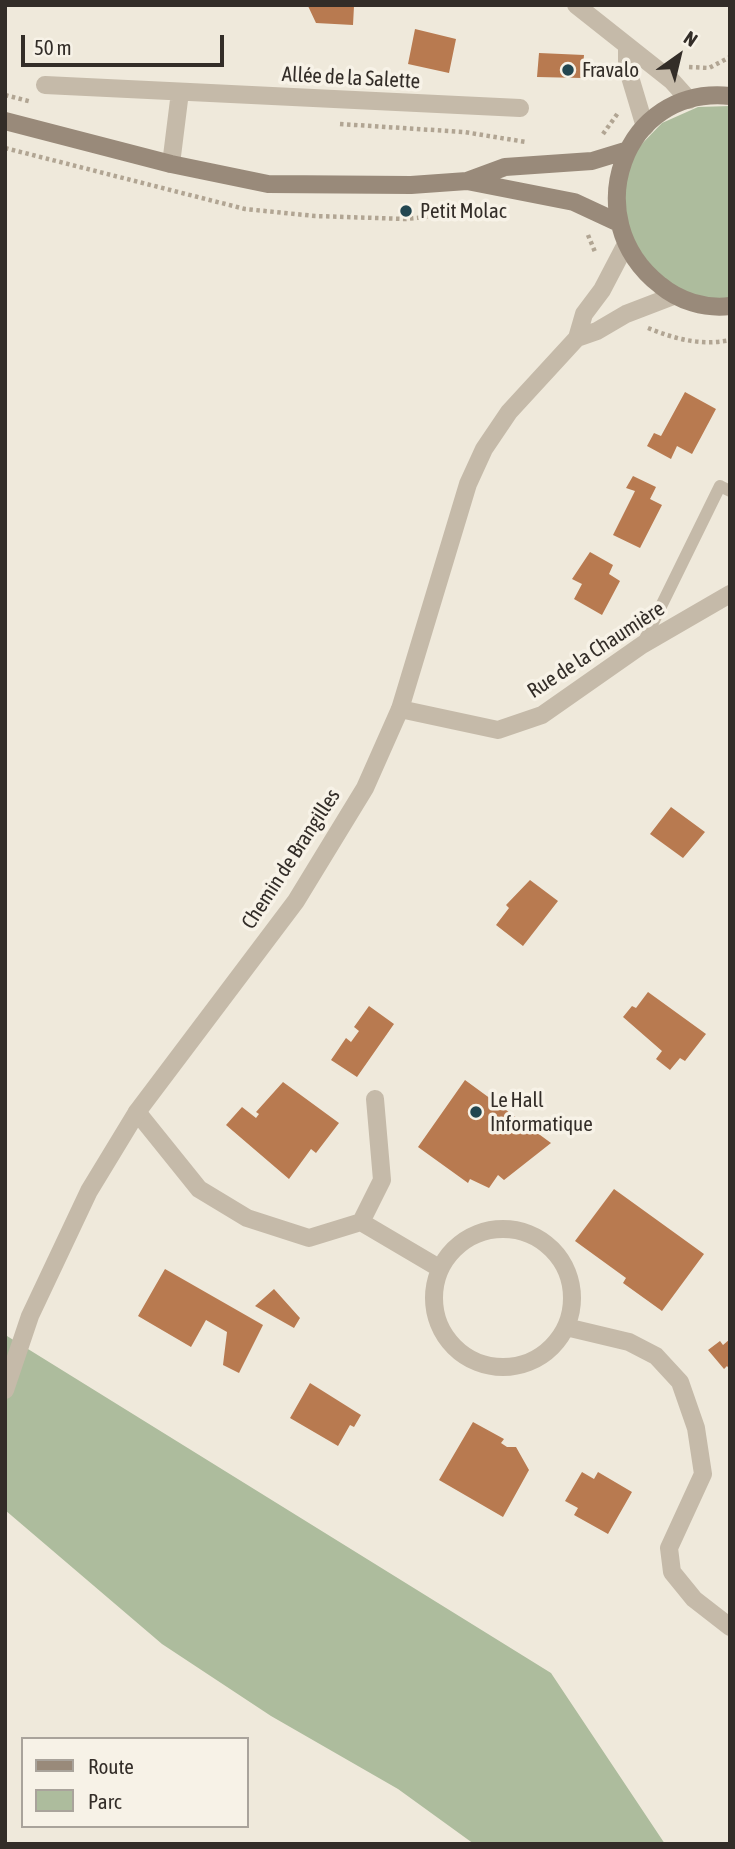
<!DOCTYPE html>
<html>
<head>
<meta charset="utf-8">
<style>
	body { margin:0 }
	#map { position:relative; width:735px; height:1849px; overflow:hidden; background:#efe9db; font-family:"Asap Condensed",sans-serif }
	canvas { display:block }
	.frame { position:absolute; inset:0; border:7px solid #332d28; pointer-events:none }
	.legend { position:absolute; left:21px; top:1737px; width:228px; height:91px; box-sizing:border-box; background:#f7f2e7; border:2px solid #a9a39b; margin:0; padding:9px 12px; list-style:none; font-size:21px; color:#332d28 }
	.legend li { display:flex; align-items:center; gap:14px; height:35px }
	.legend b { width:35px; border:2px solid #a9a39b }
	.north { position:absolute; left:644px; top:21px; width:70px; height:70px; -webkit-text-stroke:5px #f7f2e7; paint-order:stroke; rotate:34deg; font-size:19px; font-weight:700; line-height:28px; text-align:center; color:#332d28 }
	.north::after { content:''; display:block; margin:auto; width:24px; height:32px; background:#332d28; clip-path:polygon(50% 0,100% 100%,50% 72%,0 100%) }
	.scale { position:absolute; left:21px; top:35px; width:203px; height:32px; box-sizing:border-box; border:4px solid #332d28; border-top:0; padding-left:9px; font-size:21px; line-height:24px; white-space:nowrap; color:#332d28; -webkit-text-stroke:5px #f7f2e7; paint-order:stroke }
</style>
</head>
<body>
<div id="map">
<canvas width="735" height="1849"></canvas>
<div class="frame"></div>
<ul class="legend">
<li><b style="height:9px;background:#998a7a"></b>Route</li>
<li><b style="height:19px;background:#adbc9d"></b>Parc</li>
</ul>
<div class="north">N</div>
<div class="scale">50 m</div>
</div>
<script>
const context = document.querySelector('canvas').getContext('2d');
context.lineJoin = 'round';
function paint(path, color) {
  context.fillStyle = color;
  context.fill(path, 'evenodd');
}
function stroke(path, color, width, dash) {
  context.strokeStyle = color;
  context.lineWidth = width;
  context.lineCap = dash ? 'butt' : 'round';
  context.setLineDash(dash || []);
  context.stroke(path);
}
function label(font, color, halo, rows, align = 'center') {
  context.font = font + ' "Asap Condensed",sans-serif';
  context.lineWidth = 7;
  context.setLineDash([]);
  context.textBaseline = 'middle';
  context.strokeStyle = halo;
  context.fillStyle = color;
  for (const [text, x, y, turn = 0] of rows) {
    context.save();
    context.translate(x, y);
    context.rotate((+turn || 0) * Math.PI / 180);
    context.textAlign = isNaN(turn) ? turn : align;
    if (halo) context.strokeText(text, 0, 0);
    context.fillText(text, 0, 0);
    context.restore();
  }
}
const green = new Path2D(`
	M730,106v197l-62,-13 -45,-63 -2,-39 14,-37 27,-28 36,-16z
	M7,1336l544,337 114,171h-191l-76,-55 -127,-73 -109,-72 -157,-134z`);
const building = new Path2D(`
	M308,6h46l-1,19 -37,-2z
	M415,29l41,10 -7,34 -41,-9z
	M539,53l45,2 -2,23 -45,-1z
	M685,392l31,17 -24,45 -15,-8 -6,13 -24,-13 7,-13 7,3z
	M633,476l23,11 -6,12 12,6 -22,43 -27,-13 22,-44 -9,-3z
	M590,552l23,13 -4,9 11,7 -18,34 -28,-16 8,-15 -10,-5z
	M671,807l34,25 -22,26 -33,-24z
	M530,880l28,21 -35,45 -27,-21 13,-17 -3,-3z
	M648,992l58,42 -21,27 -5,-3 -10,12 -14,-11 6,-8 -39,-34 9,-11 4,2z
	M369,1006l25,18 -37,53 -26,-17 15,-22 5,4 8,-11 -5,-4z
	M465,1080l86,63 -47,37 -6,-5 -9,13 -19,-9 -2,4 -50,-36z
	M283,1082l56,41 -23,30 -5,-4 -22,30 -63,-54 16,-18 14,11 3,-4 -3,-2z
	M614,1189l90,65 -42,57 -39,-28 3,-5 -51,-37z
	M165,1269l98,56 -24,48 -16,-8 4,-33 -21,-12 -15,27 -53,-31z
	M274,1289l26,29 -6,10 -39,-22z
	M730,1339v31l-3,-4 -3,3 -16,-19 12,-9 3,4z
	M310,1383l51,32 -7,12 -4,-2 -12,21 -48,-28z
	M473,1422l31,17 -3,4 6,4h9l13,23 -26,47 -64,-37z
	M582,1472l12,7 4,-7 34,20 -24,42 -34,-19 4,-7 -13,-7z`);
const path = new Path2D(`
	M689,67l20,1 21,-11
	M5,95l27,7
	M340,124l124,8 62,10
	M603,134l15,-21
	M5,148l240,61 70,7 91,3 87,-9
	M588,235l7,17
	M648,328c27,11 53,18 82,12`);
const service = new Path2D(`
	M642,645l78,-159 10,5`);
const minor = new Path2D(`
	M576,5l96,76 17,19
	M627,48v19l18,60
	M45,85l475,23
	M171,164l9,-72
	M400,709l98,21 44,-15 100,-70 88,-51
	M137,1112l62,77 48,29 62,20 52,-16 78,46
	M361,1222l21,-42 -7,-81
	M434 1298a69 69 0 1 1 138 0a69 69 0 1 1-138 0Z
	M566,1327l63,15 27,14 24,26 16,46 7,46 -34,74 3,24 22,27 36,28`);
const tertiary = new Path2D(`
	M577,338l20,-7 29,-17 47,-18
	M5,1390l25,-74 59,-125 48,-79 159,-211 69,-113 35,-79 68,-225 16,-35 25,-37 68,-74 7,-24 18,-24 23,-44`);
const secondary = new Path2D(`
	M730,96c-107,-11 -154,123 -70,189 19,16 45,24 70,21
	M5,121l166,43 97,20 143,1 56,-4 107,21 43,20
	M467,181l38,-14 87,-6 36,-11`);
const markers = [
	[568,70,7,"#224650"],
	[406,211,7,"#224650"],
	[476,1112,7,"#224650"]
];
const poiNames = [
	["Fravalo",582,70],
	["Petit Molac",420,211],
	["Le Hall",490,1100],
	["Informatique",490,1124]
];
const streetNames = [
	["Allée de la Salette",351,78,3],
	["Rue de la Chaumière",596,650,-33],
	["Chemin de Brangilles",291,859,-57]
];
paint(green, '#adbc9d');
paint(building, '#b87a50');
stroke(path, '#b1a593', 4.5, [3.5, 3.5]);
stroke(service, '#c5baa9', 12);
stroke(minor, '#c5baa9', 18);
stroke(tertiary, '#c5baa9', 18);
stroke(secondary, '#998a7a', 18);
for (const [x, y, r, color] of markers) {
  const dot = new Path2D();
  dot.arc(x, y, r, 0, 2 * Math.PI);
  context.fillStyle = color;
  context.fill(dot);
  stroke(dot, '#f7f2e7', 2.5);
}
label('21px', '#332d28', '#f7f2e7', poiNames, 'left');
label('21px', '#332d28', '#f7f2e7', streetNames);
</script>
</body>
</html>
